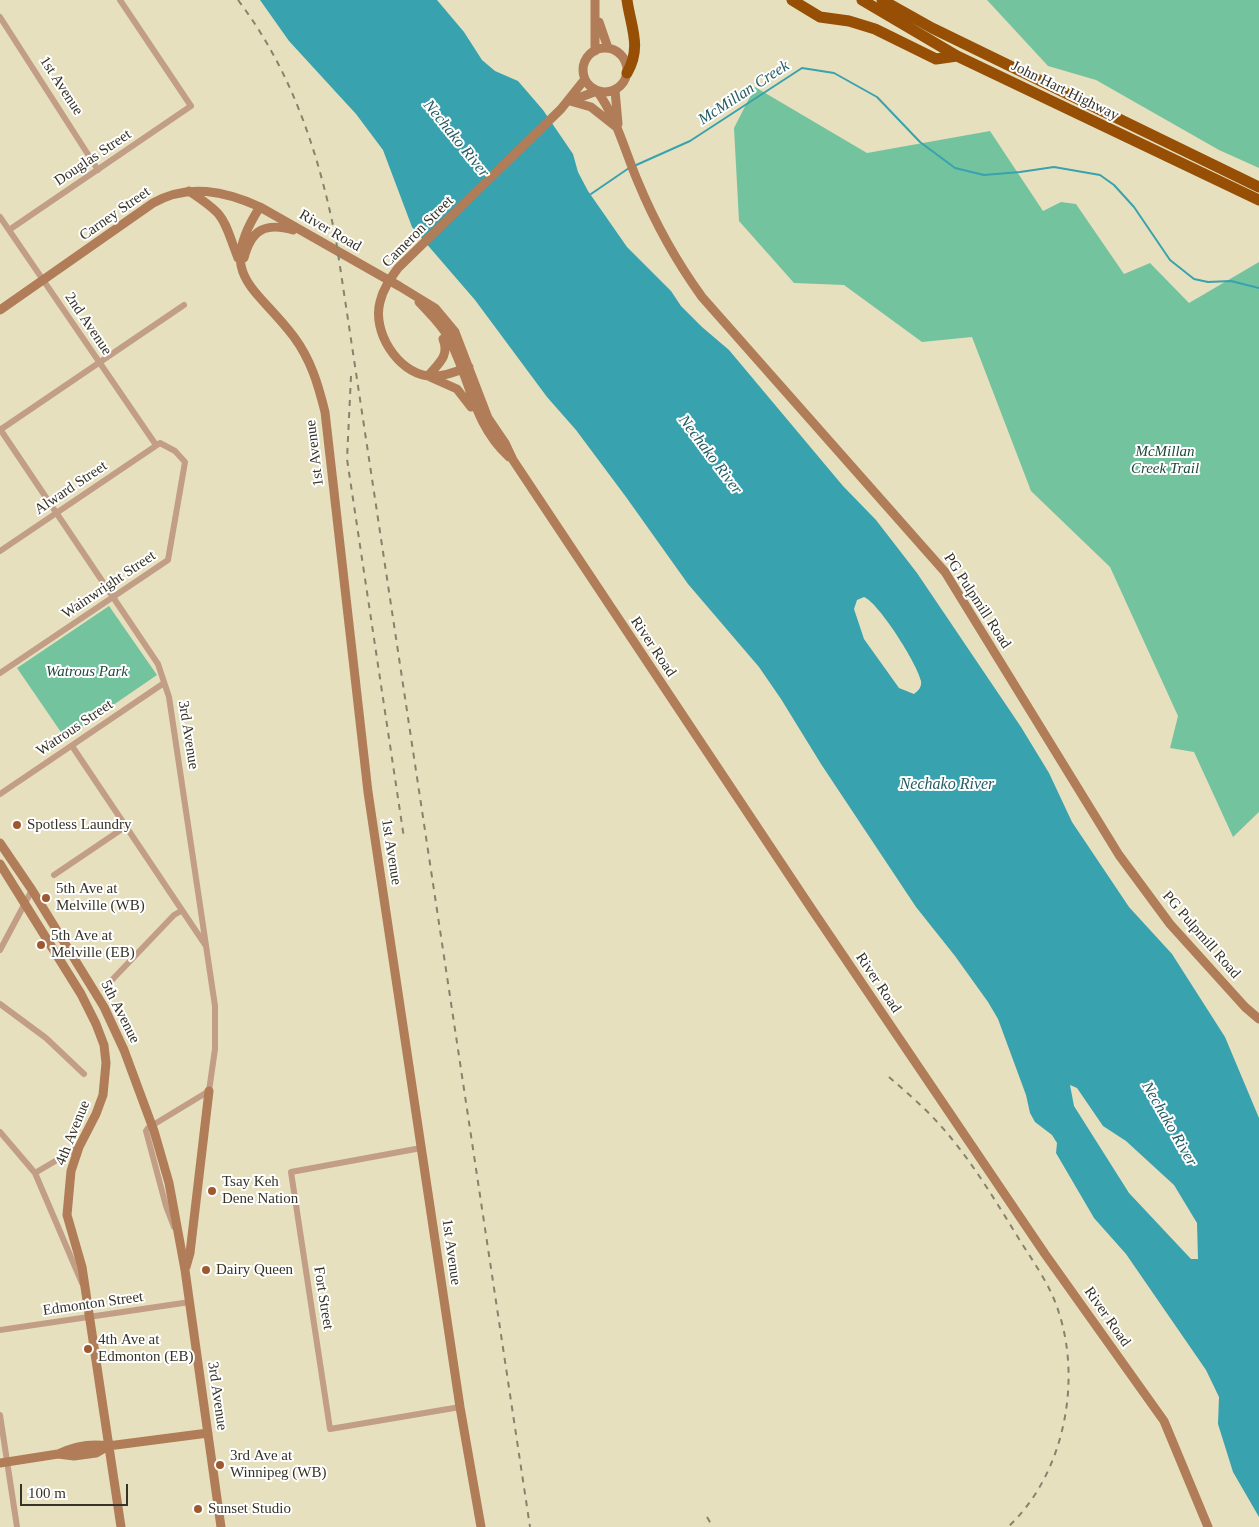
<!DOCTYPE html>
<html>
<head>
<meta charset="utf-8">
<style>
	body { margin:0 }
	#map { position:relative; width:1259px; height:1527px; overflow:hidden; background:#e7e0be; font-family:Georgia,serif }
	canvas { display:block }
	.scale { position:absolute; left:20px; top:1484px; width:108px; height:22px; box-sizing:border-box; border:2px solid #363326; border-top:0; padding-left:6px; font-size:15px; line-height:18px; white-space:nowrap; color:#363326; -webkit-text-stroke:4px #fff; paint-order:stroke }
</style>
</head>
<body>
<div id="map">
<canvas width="1259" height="1527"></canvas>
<div class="scale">100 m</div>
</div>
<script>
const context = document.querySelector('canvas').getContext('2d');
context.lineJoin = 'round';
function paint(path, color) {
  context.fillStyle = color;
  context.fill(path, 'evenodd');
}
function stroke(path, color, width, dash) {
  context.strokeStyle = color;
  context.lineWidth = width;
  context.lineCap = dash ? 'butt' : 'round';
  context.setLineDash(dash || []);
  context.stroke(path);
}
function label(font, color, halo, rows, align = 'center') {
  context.font = font + ' Georgia,serif';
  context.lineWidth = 4;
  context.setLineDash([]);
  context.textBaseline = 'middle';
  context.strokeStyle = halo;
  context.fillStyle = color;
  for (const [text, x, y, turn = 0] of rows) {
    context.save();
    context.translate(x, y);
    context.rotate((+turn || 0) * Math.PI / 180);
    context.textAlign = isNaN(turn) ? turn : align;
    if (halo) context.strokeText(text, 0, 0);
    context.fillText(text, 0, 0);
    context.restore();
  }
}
const green = new Path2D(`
	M987,0h272v168l-40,-18 -123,-70 -48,-14z
	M755,87l112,66 123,-22 53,80 18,-9 15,2 48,70 26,-11 39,40 70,-41v550l-26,25 -39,-85 -24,-4 8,-32 -68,-149 -79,-76 -59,-154 -50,5 -78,-57 -50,-2 -55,-62 -5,-93z
	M109,606l48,69 -92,63 -48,-70z`);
const water = new Path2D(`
	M260,0h177l27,32 18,28 13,11 23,10 25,29 30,44 5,18 10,19 39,56 44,44 10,15 21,21 27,23 114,136 33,34 41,53 104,154 28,46 23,49 57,85 43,47 53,83 34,81v399l-26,-45 -15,-48 1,-27 -13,-27 -80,-116 -32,-36 -38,-65 1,-10 -5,-8 -17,-13 -5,-9 -4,-18 -28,-76 -10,-17 -33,-46 -39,-49 -95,-143 -40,-65 -22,-32 -71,-83 -62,-87 -50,-67 -29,-33 -72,-97 -63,-73 -29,-77 -27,-36 -67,-73zM864,597c15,6 54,68 57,84 1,6 -3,10 -7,13l-15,-6 -35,-49 -10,-30 3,-9zM1070,1085l7,3 26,38 23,15 48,44 23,38 1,36h-7l-62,-66 -55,-87z`);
const stream = new Path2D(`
	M634,166l56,-25 112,-73 32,5 43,24 43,45 35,26 29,7 36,-3 34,-5 46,8 14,10 20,22 36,53 24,19 14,3 23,-1 28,7
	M591,194l38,-26`);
const street = new Path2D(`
	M0,17l98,153
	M0,217l156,228
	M9,230l182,-124 -71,-106
	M0,429l158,235 11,33 46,309v43l-6,42 -61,37 -2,3 20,75 8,21
	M0,430l184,-125
	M0,551l160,-108 15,8 10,11 -17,98 -168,113
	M72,746l134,200
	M0,794l164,-111
	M54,875l71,-48
	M0,950l32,-60
	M111,981l63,-66 7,-4
	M0,1004l46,34 38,36
	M0,1132l35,41 47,110
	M421,1148l-130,24 39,257 130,-22
	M35,1173l44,-26
	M0,1330l190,-28
	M0,1415l17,112`);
const secondary = new Path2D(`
	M599,22l9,26
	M583 70a22 22 0 1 1 44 0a22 22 0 1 1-44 0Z
	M595,51v-51
	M615,90l3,34
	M597,91c20,27 28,61 41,91 17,41 38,79 64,115l243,275 174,283 51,69 75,83 14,12
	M570,101l21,6 24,19
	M570,101l27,-10
	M189,191c39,26 33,26 49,67
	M260,207c-45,69 -4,79 34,130 17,23 24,47 31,75l43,380 92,615 21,120
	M244,258c7,-28 21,-36 49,-28
	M419,302c10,11 22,22 29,35 23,42 24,86 61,120
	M0,310l153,-107c35,-20 72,-12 107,4l139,79 36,22 20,24 33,86 17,25 8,17 298,448 234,346 119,167 44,106
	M469,367c-13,4 -28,11 -41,9 -31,-4 -56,-45 -48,-74 3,-13 10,-23 18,-34l163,-159 24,-30
	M428,376c10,-12 22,-20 15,-37
	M430,377l27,12 14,18
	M0,843l32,47 72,117 20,43 30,81 15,52 16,87 36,257
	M0,864l81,130 15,30 8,21 2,18 -3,32 -7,19 -17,33 -8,24 -4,44 15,52 39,260
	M186,1267l4,-14 19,-162
	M58,1454c17,-8 32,-11 50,-8l100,-13
	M0,1463l58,-9 16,2 22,-3 12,-7`);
const highway = new Path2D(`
	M792,0l28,17 29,4 26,8 61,30 21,-3
	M862,0l95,56 302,144
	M882,0l50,28 327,159
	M627,73c15,-26 4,-45 0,-73`);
const rail = new Path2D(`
	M238,0c54,71 81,154 98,240l194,1287
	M351,376l-4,83 57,379
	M889,1077c17,15 35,30 50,47 31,34 56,76 80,115 15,24 32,47 40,74 23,71 4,163 -51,214
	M707,1517l6,10`);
const markers = [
	[17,825,5,"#9f592e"],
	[46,898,5,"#9f592e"],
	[41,945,5,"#9f592e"],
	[212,1191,5,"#9f592e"],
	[206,1270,5,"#9f592e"],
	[88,1349,5,"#9f592e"],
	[220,1465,5,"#9f592e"],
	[198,1509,5,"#9f592e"]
];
const streetNames = [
	["1st Avenue",61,86,57],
	["John Hart Highway",1065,91,26],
	["Douglas Street",93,158,-34],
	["Carney Street",115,214,-35],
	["River Road",330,231,30],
	["Cameron Street",418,232,-45],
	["2nd Avenue",88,324,56],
	["1st Avenue",315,453,-97],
	["Alward Street",71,488,-34],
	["Wainwright Street",109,585,-34],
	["PG Pulpmill Road",977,601,57],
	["River Road",653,647,56],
	["Watrous Street",75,728,-34],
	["3rd Avenue",188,735,81],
	["1st Avenue",391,852,81],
	["PG Pulpmill Road",1201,935,49],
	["River Road",878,983,56],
	["5th Avenue",120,1012,63],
	["4th Avenue",73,1133,-68],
	["1st Avenue",451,1252,82],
	["Fort Street",323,1298,81],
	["Edmonton Street",93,1304,-8],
	["River Road",1107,1317,55],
	["3rd Avenue",217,1396,82]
];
const parkNames = [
	["McMillan",1165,452],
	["Creek Trail",1165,469],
	["Watrous Park",87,672]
];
const poiNames = [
	["Spotless Laundry",27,825],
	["5th Ave at",56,889],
	["Melville (WB)",56,906],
	["5th Ave at",51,936],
	["Melville (EB)",51,953],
	["Tsay Keh",222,1182],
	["Dene Nation",222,1199],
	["Dairy Queen",216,1270],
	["4th Ave at",98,1340],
	["Edmonton (EB)",98,1357],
	["3rd Ave at",230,1456],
	["Winnipeg (WB)",230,1473],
	["Sunset Studio",208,1509]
];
const waterNames = [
	["McMillan Creek",744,93,-33],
	["Nechako River",456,139,51],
	["Nechako River",710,455,53],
	["Nechako River",947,785],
	["Nechako River",1169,1124,60]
];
paint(green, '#74c39f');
paint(water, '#38a2ae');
stroke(stream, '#38a2ae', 2);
stroke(street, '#c19e85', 6);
stroke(secondary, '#b07d58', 9);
stroke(highway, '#964f05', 11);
stroke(rail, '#87826b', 2, [6, 6]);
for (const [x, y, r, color] of markers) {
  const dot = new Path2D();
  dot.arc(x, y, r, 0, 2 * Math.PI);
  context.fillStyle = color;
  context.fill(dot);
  stroke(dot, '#fff', 2);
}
label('15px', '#363326', '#fff', streetNames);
label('italic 15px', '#1e4b38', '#fff', parkNames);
label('15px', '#363326', '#fff', poiNames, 'left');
label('italic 16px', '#235d63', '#fff', waterNames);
</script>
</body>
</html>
